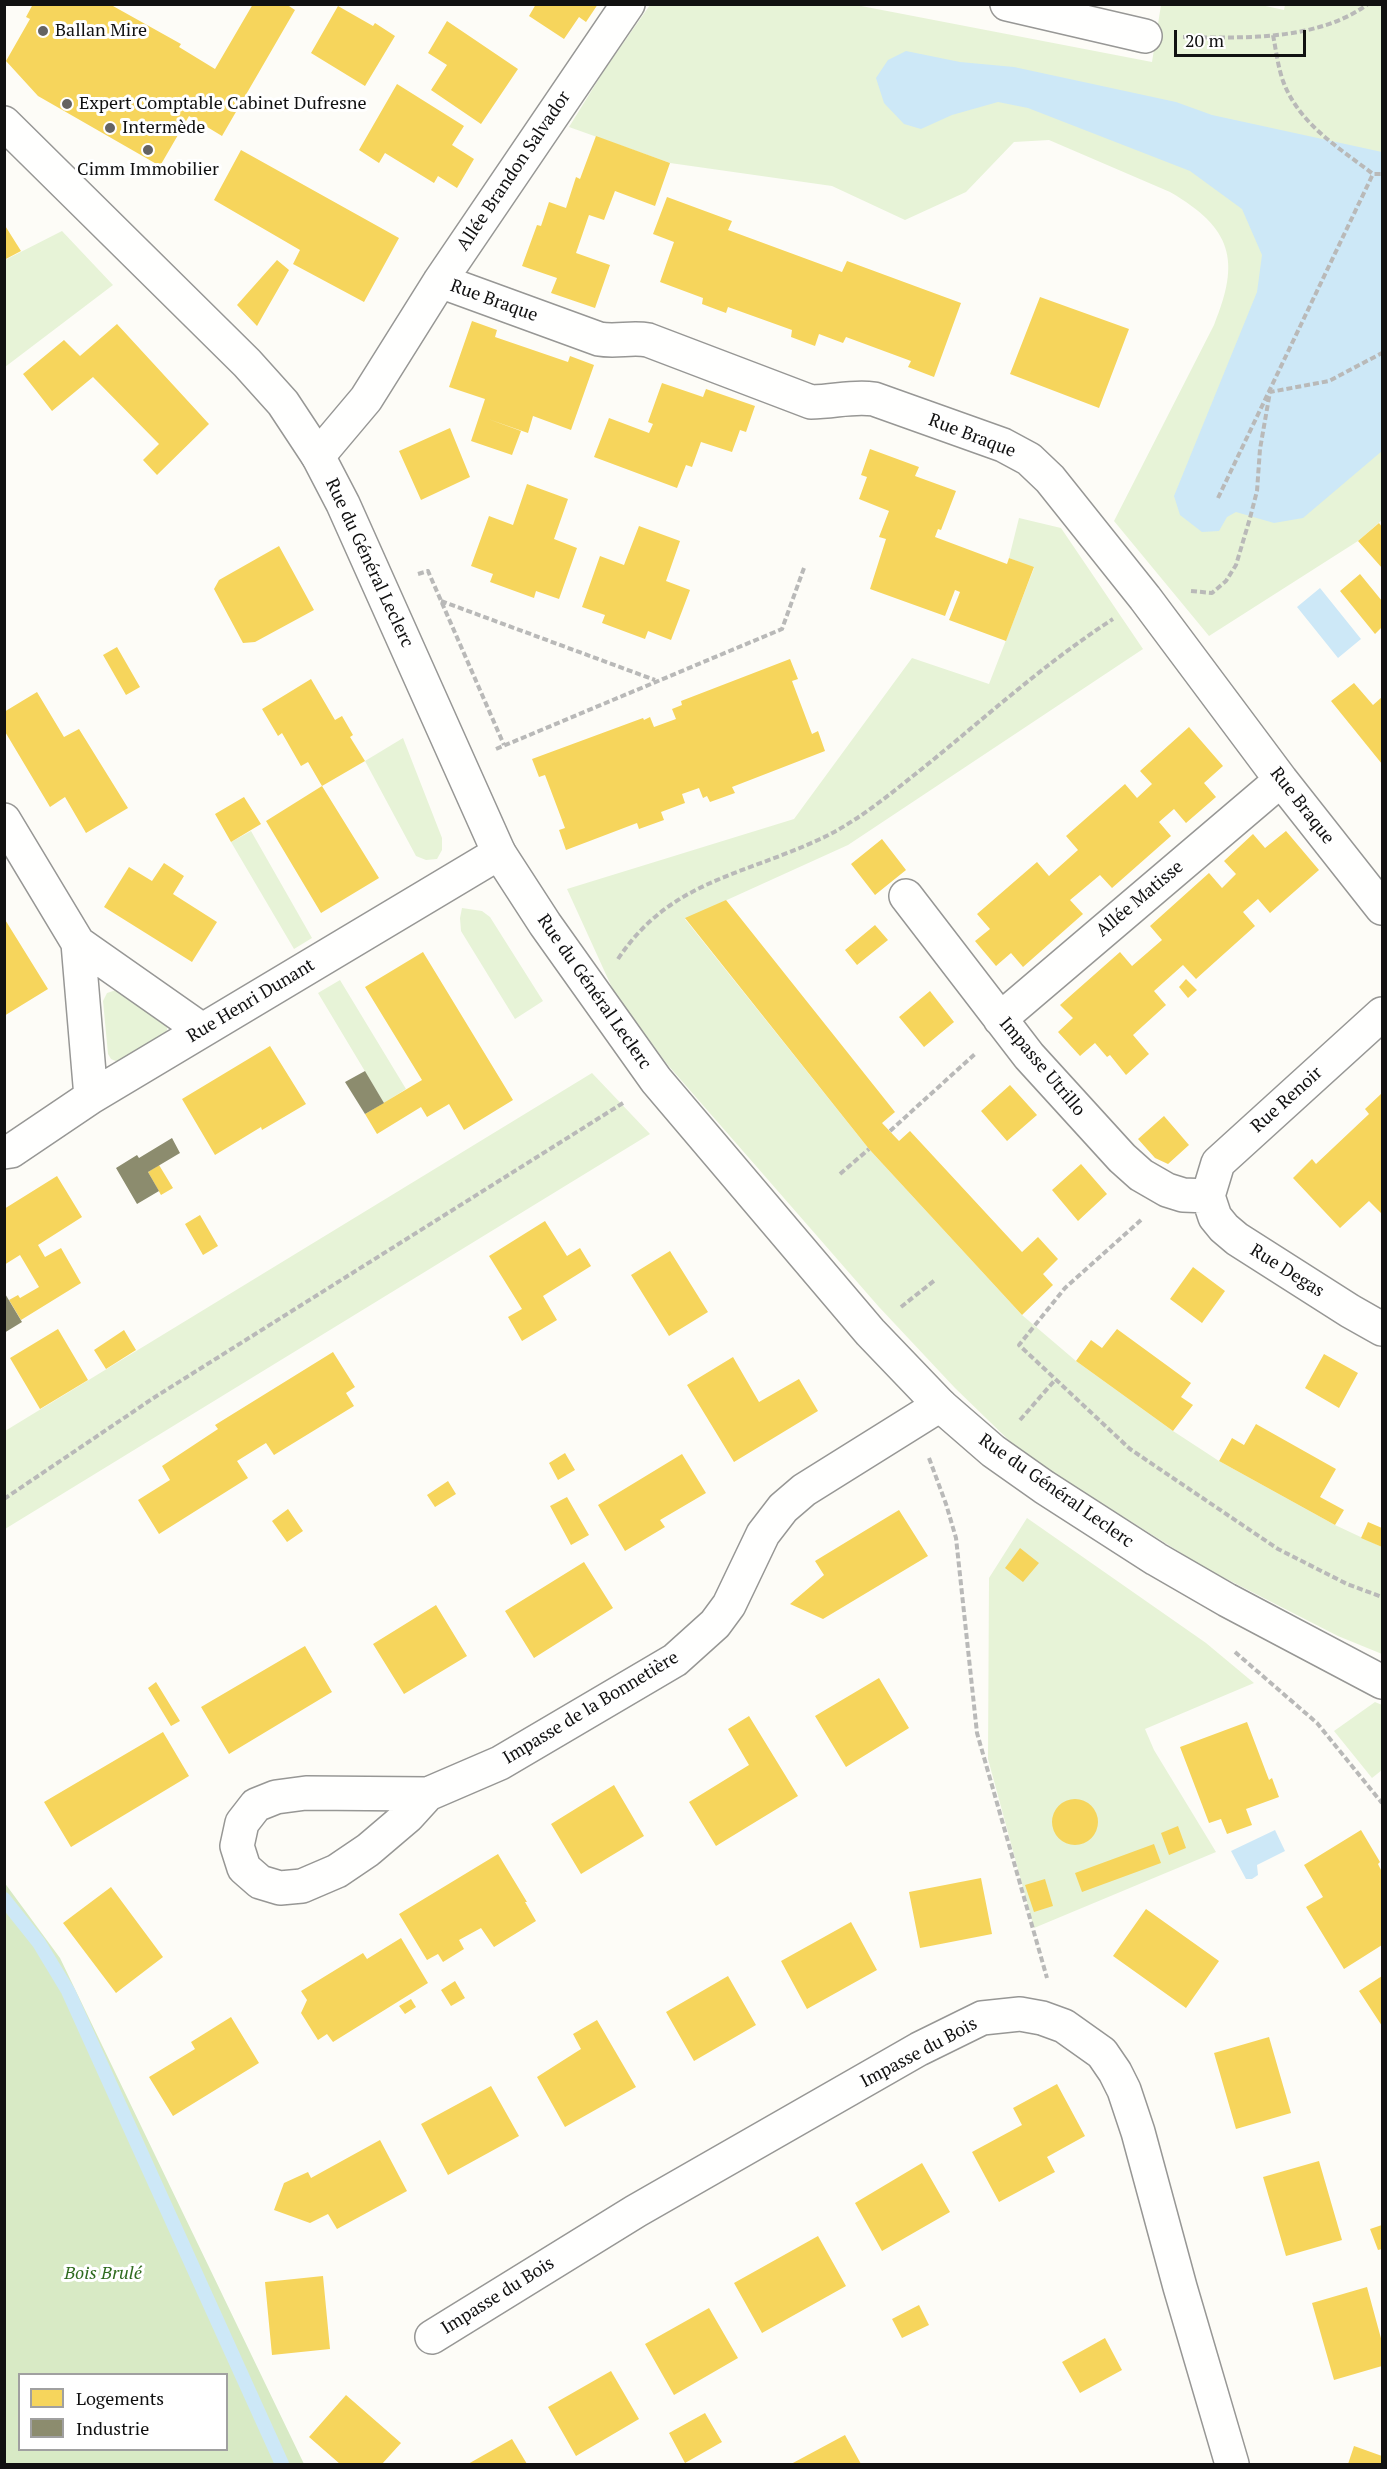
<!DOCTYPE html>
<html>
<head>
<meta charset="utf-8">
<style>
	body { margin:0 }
	#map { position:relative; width:1387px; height:2469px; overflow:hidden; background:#fdfcf7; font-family:"PT Serif",serif }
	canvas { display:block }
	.frame { position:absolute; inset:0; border:6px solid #111; pointer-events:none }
	.legend { position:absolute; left:18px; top:2373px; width:210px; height:78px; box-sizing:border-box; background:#fff; border:2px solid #a0a0a0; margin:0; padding:8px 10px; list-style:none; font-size:18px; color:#111 }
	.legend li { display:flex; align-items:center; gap:12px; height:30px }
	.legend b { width:30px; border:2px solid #a0a0a0 }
	.scale { position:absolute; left:1174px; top:30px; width:132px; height:27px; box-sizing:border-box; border:3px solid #111; border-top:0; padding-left:8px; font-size:18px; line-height:21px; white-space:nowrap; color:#111; -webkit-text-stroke:4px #fff; paint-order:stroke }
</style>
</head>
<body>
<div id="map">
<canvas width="1387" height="2469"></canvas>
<div class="frame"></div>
<ul class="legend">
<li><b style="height:16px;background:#f6d55c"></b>Logements</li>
<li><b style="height:16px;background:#8c8c6e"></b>Industrie</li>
</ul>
<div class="scale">20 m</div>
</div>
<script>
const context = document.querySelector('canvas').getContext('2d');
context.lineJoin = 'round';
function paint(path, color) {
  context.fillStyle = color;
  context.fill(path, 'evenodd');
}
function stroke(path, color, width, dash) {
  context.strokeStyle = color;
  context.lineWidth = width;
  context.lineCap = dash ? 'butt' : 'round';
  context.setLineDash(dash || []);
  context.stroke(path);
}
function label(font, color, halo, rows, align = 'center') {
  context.font = font + ' "PT Serif",serif';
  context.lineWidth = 6;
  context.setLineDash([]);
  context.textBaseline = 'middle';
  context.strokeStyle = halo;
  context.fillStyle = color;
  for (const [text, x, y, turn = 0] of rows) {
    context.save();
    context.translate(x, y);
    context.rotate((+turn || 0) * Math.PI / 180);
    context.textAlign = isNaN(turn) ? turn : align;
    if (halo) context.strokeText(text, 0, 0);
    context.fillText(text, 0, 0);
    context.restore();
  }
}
const green = new Path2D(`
	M650,5h206l296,57 9,-57h100l23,5 1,-5h97v515l-24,21 -149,95 -95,-115 100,-196c27,-65 18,-97 -44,-133l-121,-52 -35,2 -48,50 -61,28 -73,-34 -162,-23 -101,-36 36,-58z
	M62,231l51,54 -108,82v-107z
	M1019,518l42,10 82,121 -295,196 -163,74 184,230 153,166 54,46 97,70 46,30 116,64 47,22v107l-44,-18 -133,-68 -183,-115 -67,-65 -76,-81 -212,-243 -53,-72 -47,-103 227,-70 118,-161 77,26 45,-116 -25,-10z
	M403,738l39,100v12l-5,9 -11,1 -10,-4 -51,-95z
	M251,831l61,107 -18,11 -63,-107z
	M462,908l20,3 8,6 53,84 -28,18 -54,-88 -1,-13z
	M340,980l66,109 -22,14 -66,-110z
	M116,990l44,27 8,8 -2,9 -48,28 -7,-3 -3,-5 -5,-53 4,-8z
	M592,1073l58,61 -645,395v-98z
	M1027,1518l179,125 48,40 -109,46 9,21 62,102 -182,76 -46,-169 1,-181z
	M1375,1702l7,3v65l-10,8 -38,-47z`);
const forest = new Path2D(`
	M4,1882l56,76 244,506h-299zM20,2374h206v76h-206z`);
const water = new Path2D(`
	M906,51l54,11 54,5 162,35 36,13 170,37v299l-79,67 -29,5 -38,-11 -9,5 -8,14 -17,1 -22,-17 -6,-19 83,-204 5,-37 -20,-46 -52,-38 -162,-63 -30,-6 -46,13 -31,14 -17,-5 -20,-21 -8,-25 12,-18z
	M1320,588l41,51 -23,19 -41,-51z
	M1275,1830l10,21 -28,14 1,10 -6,4h-6l-15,-28z`);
const homes = new Path2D(`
	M33,4h81l-1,2 68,38 -2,3 36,22 38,-65h33l9,6 -73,126 -33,-20 -29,50 -122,-70 -32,-35 24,-42 -4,-2z
	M536,4h62l-12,18 -7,-5 -15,22 -35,-23z
	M338,6l35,20 2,-3 20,13 -30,50 -54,-33z
	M447,21l71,48 -37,55 -50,-34 16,-25 -19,-12z
	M397,84l67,42 -12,19 22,14 -17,29 -19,-12 -4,7 -49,-30 -6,10 -20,-13z
	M596,136l74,27 -15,43 -40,-15 -11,29 -15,-5 -13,38 34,12 -15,43 -44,-15 6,-15 -35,-12 15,-41 4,1 8,-24 17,6 10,-31 4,2z
	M241,150l158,88 -35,64 -71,-38 7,-14 -86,-50z
	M667,197l65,24 -4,9 114,42 5,-11 114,42 -27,74 -26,-10 3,-6 -65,-24 -3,6 -24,-9 -4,12 -24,-9 1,-7 -64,-23 -2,6 -24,-9 1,-6 -43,-16 14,-40 -21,-8z
	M4,224l17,27 -17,9z
	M277,260l12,10 -32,56 -20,-21z
	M1040,297l89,32 -30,79 -89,-34z
	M472,321l25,9 -2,7 73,25 2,-6 24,9 -23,65 -38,-14 -5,17 -40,-14 33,12 -9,24 -41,-14 14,-42 -36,-12z
	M117,324l92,100 -52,51 -14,-15 16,-16 -66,-67 -41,34 -29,-37 41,-34 16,16z
	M662,383l41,14 3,-8 49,17 -9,26 -6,-2 -8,22 -31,-10 -9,25 -6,-2 -9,23 -83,-31 15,-39 40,15 4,-9 -5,-2z
	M450,428l20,49 -49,23 -22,-49z
	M870,449l49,18 -4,9 41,15 -15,39 -3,-1 -3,8 72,27 2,-6 25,9 -28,74 -57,-21 11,-28 -5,-2 -10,26 -75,-27 16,-50 -7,-2 10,-26 -30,-12 8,-22 -6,-2z
	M527,484l41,15 -14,40 23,9 -18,51 -23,-8 -2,7 -44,-16 3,-8 -22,-8 18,-50 24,9z
	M1379,523l3,4v41l-24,-27z
	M639,526l41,15 -14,40 24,9 -19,50 -23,-9 -3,8 -43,-16 3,-8 -23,-8 18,-51 24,9z
	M279,546l35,64 -59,32 -12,1 -29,-54 5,-9z
	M1360,574l22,27v26l-7,7 -35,-43z
	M117,647l23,40 -14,8 -23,-40z
	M790,659l8,20 -6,2 20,53 6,-3 7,20 -93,36 3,6 -25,9 -3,-6 -4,2 -4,-10 -17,6 3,9 -24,9 3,8 -25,9 -2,-6 -71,27 -7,-20 6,-2 -20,-53 -6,2 -7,-18 111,-41 1,2 6,-3 4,10 22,-8 -4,-10 10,-4 -1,-4z
	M311,679l24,41 7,-4 11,19 -3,2 15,24 -43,25 -14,-24 -7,4 -19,-33 -4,3 -16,-27z
	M1354,683l19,22 9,-8v67l-51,-63z
	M37,692l27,45 15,-8 49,79 -42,25 -21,-36 -15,10 -46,-77v-18z
	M1189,727l34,39 -19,17 12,14 -30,26 -12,-14 -15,13 12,14 -59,52 -12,-13 -30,25 13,14 -60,53 -12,-14 -15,13 -21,-25 15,-12 -13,-15 60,-52 12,14 29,-26 -12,-14 59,-52 12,14 15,-14 -12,-13z
	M322,786l57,92 -58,35 -55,-92z
	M244,797l17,27 -30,18 -16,-28z
	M1286,831l33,39 -49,43 -12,-14 -15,13 12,14 -59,53 -13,-14 -29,26 12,14 -33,30 16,19 -23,21 -16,-20 -3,2 -12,-14 -15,13 -22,-24 15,-14 -13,-13 60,-53 12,14 30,-26 -12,-14 59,-53 13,15 14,-14 -12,-13 29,-27 12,14z
	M882,839l24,31 -31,25 -24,-31z
	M164,863l20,13 -11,18 44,28 -25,40 -88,-55 25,-40 23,14z
	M726,900l169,212 -13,11 17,18 11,-10 112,121 16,-15 20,22 -15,15 10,11 -31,30 -153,-166 -184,-231z
	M4,918l44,71 -44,27z
	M875,925l13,15 -31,25 -12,-15z
	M423,952l90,148 -49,30 -15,-26 -22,13 -6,-10 -44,27 -12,-20 57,-34 -57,-93z
	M1186,979l11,11 -9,8 -9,-11z
	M930,991l24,31 -30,25 -25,-30z
	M270,1046l36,58 -44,26 -1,-3 -46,28 -33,-56z
	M1010,1085l27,30 -30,26 -26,-30z
	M1382,1093v121l-13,-13 -29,27 -47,-50 19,-19 4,5 53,-50 -4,-5z
	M1164,1116l25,29 -21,19 -13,-6 -17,-19z
	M1081,1164l26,30 -29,27 -26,-31z
	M159,1165l14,23 -12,7 -13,-23z
	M57,1176l25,41 -44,28 7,12 16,-9 20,35 -60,37 -12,-20 9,-5 2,3 19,-11 -19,-32 -16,10v-56z
	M200,1215l18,31 -15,9 -18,-31z
	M545,1221l22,35 13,-8 11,18 -48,30 14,24 -35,21 -14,-24 14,-8 -33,-53z
	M670,1251l38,61 -39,24 -38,-61z
	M1193,1267l32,24 -23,32 -32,-24z
	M58,1329l30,51 -48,29 -30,-51z
	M1117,1329l74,54 -10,14 12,8 -20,26 -97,-70 15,-21 11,8z
	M124,1330l12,20 -30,19 -12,-19z
	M333,1352l22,35 -9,6 8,13 -80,49 -8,-12 -29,18 11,17 -89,56 -21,-34 32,-20 -8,-14 56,-37 -3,-4z
	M1324,1354l34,19 -19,35 -34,-20z
	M733,1357l26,45 40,-23 19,32 -84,51 -47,-77z
	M1256,1424l80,45 -16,28 24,13 -9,15 -116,-64 13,-23 12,7z
	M565,1453l10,17 -17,10 -9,-17z
	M682,1454l24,39 -46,27 5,7 -40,24 -27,-46z
	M448,1481l8,13 -21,13 -8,-12z
	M567,1497l22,38 -18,10 -21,-39z
	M288,1509l15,22 -16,11 -15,-21z
	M899,1510l29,46 -105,63 -33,-15 34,-29 -9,-14z
	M1368,1522l14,6v19l-21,-9z
	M1020,1548l19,15 -16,19 -18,-14z
	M584,1562l29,46 -79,50 -29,-47z
	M436,1605l31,51 -63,38 -31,-50z
	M305,1646l27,46 -103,62 -28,-47z
	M879,1678l30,50 -63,39 -31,-51z
	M156,1682l24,39 -9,5 -23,-38z
	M749,1716l49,80 -82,50 -27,-44 60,-37 -21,-36z
	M1247,1722l22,58 3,-2 7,19 -33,12 6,16 -25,9 -6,-15 -12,4 -29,-76z
	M163,1732l26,44 -118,71 -27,-45z
	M614,1785l30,51 -63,38 -30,-50z
	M1052 1822a23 23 0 1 1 46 0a23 23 0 1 1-46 0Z
	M1178,1826l8,22 -17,7 -8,-22z
	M1361,1830l19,32 -2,2 4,8v73l-38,24 -38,-62 17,-10 -19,-32z
	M1154,1844l7,19 -79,29 -7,-19z
	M498,1854l29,48h-2l11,19 -42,26 -13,-19 -22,12 5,9 -21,13 -5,-8 -11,6 -28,-46z
	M981,1878l11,56 -72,14 -11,-56z
	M1045,1879l8,27 -19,6 -9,-27z
	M111,1887l52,70 -47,36 -53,-70z
	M1146,1909l73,52 -33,47 -73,-52z
	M851,1922l26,48 -70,39 -26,-48z
	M401,1938l27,45 -95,59 -6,-8 -9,6 -17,-27 6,-13 -6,-9 62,-38 4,6z
	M728,1976l28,49 -62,36 -28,-49z
	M1382,1976v50l-23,-35z
	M455,1981l10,17 -14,8 -10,-16z
	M411,1999l5,8 -11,7 -6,-8z
	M231,2017l28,46 -86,53 -24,-39 46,-28 -4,-7z
	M597,2020l39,67 -71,40 -28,-50 44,-28 -8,-15z
	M1269,2037l22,76 -55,16 -22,-76z
	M1057,2084l28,52 -38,21 8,15 -56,30 -27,-50 50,-27 -9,-17z
	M491,2086l28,50 -71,39 -27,-51z
	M380,2140l27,51 -70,38 -9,-15 -18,9 -36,-13 10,-27 24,-11 3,6z
	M1319,2161l23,79 -56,16 -23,-79z
	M922,2163l28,49 -68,39 -27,-48z
	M1382,2225v24l-4,1 -8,-21z
	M818,2236l28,50 -84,47 -28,-50z
	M323,2276l7,73 -58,6 -7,-73z
	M1367,2287l15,55v24l-48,14 -22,-77z
	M919,2305l10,20 -27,13 -10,-19z
	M709,2308l29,50 -64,37 -29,-51z
	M1105,2338l17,32 -42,23 -18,-31z
	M611,2371l28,48 -63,37 -28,-49z
	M346,2395l55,48 -19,21h-42l-31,-27z
	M705,2413l17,29 -37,21 -16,-30z
	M845,2435l16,29h-70z
	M512,2439l15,25h-59z
	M1354,2446l28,10v8h-34z`);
const industry = new Path2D(`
	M365,1071l19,32 -19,11 -20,-32z
	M172,1138l8,15 -32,19 11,19 -22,13 -21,-36 21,-13 2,3z
	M4,1292l18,30 -18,11z`);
const stream = new Path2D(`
	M4,1899l35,44 29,48 214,473`);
const path = new Path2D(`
	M1273,35c3,15 5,32 10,46 16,43 55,66 90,93h9
	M1183,37c60,1 135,4 185,-33
	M1218,498l155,-324
	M418,574l10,-3 76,174
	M1191,591l21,2 14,-12 10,-16 14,-47 7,-27 3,-42 10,-57 59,-11 53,-28
	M441,601l214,79
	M496,749l286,-120 22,-61
	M618,959c51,-77 122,-83 200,-119 38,-17 72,-46 105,-72 63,-51 122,-105 190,-149
	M890,1131l86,-78
	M840,1174l29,-25
	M1141,1220l-76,68 -46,57 111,104 148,100 69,35 35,13
	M901,1307l34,-27
	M1020,1420l35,-40
	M929,1458l17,46 10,34 21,195 70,245
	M4,1499l151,-102 468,-294
	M1235,1652l82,71 65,80`);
const minor = new Path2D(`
	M1007,4l138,32
	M440,281l159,58c17,3 33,-2 49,1l163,62c24,0 39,-6 63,-3l129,46 26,14 21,20 95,119 136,182 101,128
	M318,456l48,-57 74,-118 188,-277
	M4,820l74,123 13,154
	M906,896l123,160 93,102 19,17 26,15 16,5 25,1
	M78,943l124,87
	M1382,1014l-164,149 -10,33 7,21 9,11 13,11 113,72 32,18
	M1000,1019l281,-239
	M4,1152l7,-1 80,-54 408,-244
	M428,1794l-20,22 -40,34 -31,21 -35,15 -22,2 -20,-6 -16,-14 -7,-22 5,-23 14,-18 20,-8 30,-4 122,1 72,-31 175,-103 40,-36 14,-19 34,-71 20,-26 21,-18 136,-85
	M432,2337l204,-126 283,-162 63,-31 38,-4 22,4 22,8 38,27 13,19 9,18 14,42 42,155 52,177`);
const tertiary = new Path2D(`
	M4,123l243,240 36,40 35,53 25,48 156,349 46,71 111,156 214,252 70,73 53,46 51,36 112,72 71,41 155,82`);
const markers = [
	[43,31,6,"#646362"],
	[67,104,6,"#646362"],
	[110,128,6,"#646362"],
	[148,150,6,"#646362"]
];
const poiNames = [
	["Ballan Mire",55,31],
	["Expert Comptable Cabinet Dufresne",79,104],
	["Intermède",122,128],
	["Cimm Immobilier",148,170,"center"]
];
const streetNames = [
	["Allée Brandon Salvador",514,171,-56],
	["Rue Braque",494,301,20],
	["Rue Braque",972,436,21],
	["Rue du Général Leclerc",369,563,65],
	["Rue Braque",1302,806,52],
	["Allée Matisse",1140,899,-40],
	["Rue du Général Leclerc",594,992,55],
	["Rue Henri Dunant",251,1001,-31],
	["Impasse Utrillo",1042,1067,50],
	["Rue Renoir",1287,1100,-42],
	["Rue Degas",1287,1271,32],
	["Rue du Général Leclerc",1056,1491,35],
	["Impasse de la Bonnetière",591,1708,-31],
	["Impasse du Bois",919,2053,-28],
	["Impasse du Bois",498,2296,-32]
];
const parkNames = [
	["Bois Brulé",103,2274]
];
paint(green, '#e7f3d7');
paint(forest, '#d8eac5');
paint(water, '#cde8f7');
paint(homes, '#f6d55c');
paint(industry, '#8c8c6e');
stroke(stream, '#cde8f7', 14);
stroke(minor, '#979795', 36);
stroke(tertiary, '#979795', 36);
stroke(path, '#b9b9b8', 4, [6, 3]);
stroke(minor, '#fffffe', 33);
stroke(tertiary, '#fffffe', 33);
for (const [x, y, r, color] of markers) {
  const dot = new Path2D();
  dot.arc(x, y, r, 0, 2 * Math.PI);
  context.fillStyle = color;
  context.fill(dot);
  stroke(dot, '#fff', 2);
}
label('18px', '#111', '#fff', poiNames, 'left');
label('18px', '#111', '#fff', streetNames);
label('italic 18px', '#2f6b1f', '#fff', parkNames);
</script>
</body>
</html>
